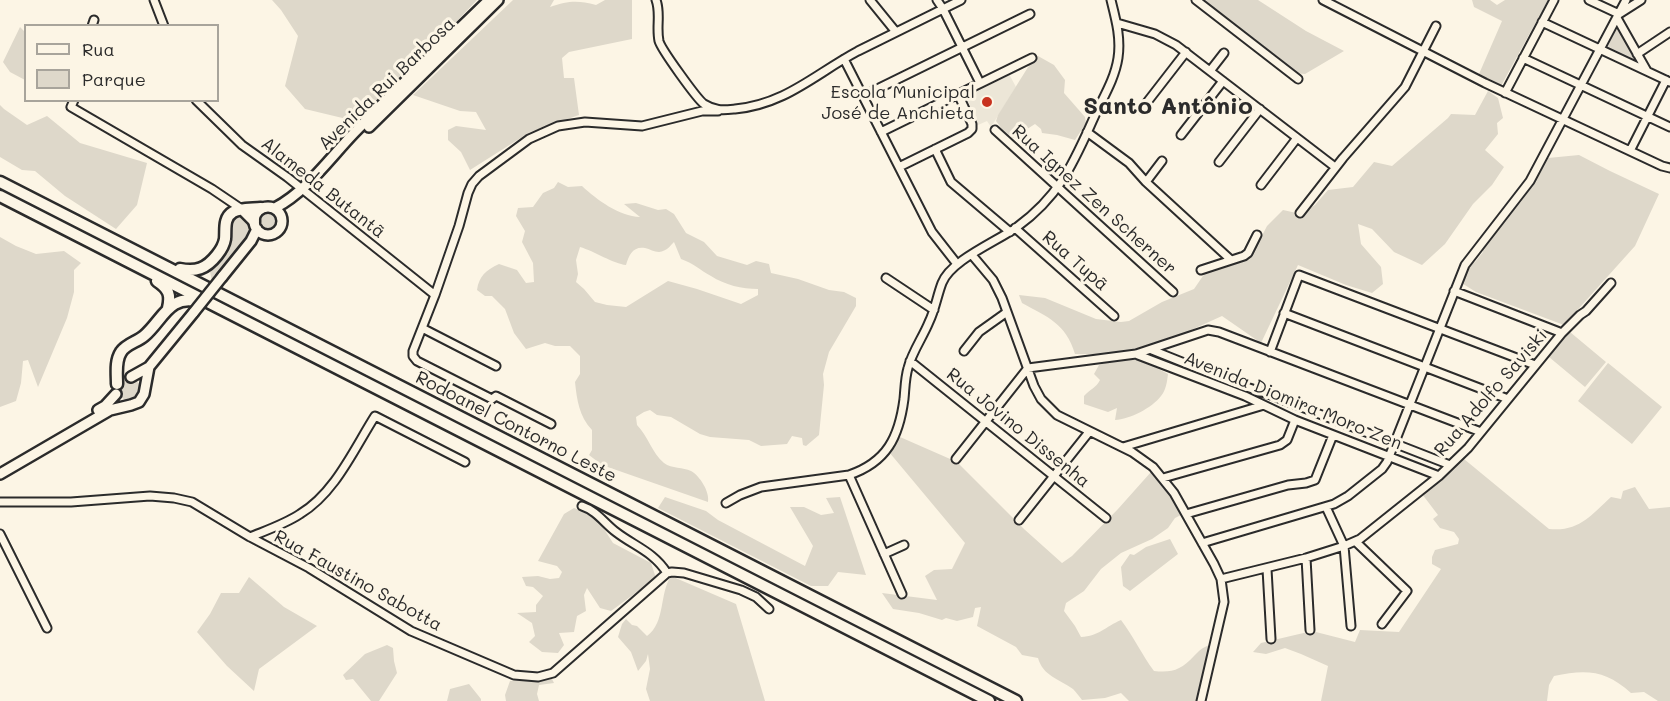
<!DOCTYPE html>
<html>
<head>
<meta charset="utf-8">
<style>
	body { margin:0 }
	#map { position:relative; width:1670px; height:701px; overflow:hidden; background:#fcf5e5; font-family:Mali,sans-serif }
	canvas { display:block }
	.legend { position:absolute; left:24px; top:24px; width:195px; height:78px; box-sizing:border-box; background:#fcf5e5; border:2px solid #a8a49b; margin:0; padding:8px 10px; list-style:none; font-size:18px; color:#2b2b2b }
	.legend li { display:flex; align-items:center; gap:12px; height:30px }
	.legend b { width:30px; border:2px solid #a8a49b }
</style>
</head>
<body>
<div id="map">
<canvas width="1670" height="701"></canvas>
<ul class="legend">
<li><b style="height:8px;background:#fcf5e5"></b>Rua</li>
<li><b style="height:16px;background:#ded8ca"></b>Parque</li>
</ul>
</div>
<script>
const context = document.querySelector('canvas').getContext('2d');
context.lineJoin = 'round';
function paint(path, color) {
  context.fillStyle = color;
  context.fill(path, 'evenodd');
}
function stroke(path, color, width, dash) {
  context.strokeStyle = color;
  context.lineWidth = width;
  context.lineCap = dash ? 'butt' : 'round';
  context.setLineDash(dash || []);
  context.stroke(path);
}
function label(font, color, halo, rows, align = 'center') {
  context.font = font + ' Mali,sans-serif';
  context.lineWidth = 6;
  context.setLineDash([]);
  context.textBaseline = 'middle';
  context.strokeStyle = halo;
  context.fillStyle = color;
  for (const [text, x, y, turn = 0] of rows) {
    context.save();
    context.translate(x, y);
    context.rotate((+turn || 0) * Math.PI / 180);
    context.textAlign = isNaN(turn) ? turn : align;
    if (halo) context.strokeText(text, 0, 0);
    context.fillText(text, 0, 0);
    context.restore();
  }
}
const built = new Path2D(`
	M1009,74l7,13 -25,40 -4,-6 -9,4 -14,-30z`);
const green = new Path2D(`
	M272,0h205l-48,50 -74,71 -50,-12 -20,-23 13,-50 -17,-26z
	M513,0h41l-4,7c18,-6 27,-7 46,-2l9,-5h27v39l-63,13 -7,6 2,20h10l5,37 -49,17 -60,38 -9,-18 -13,-12v-10l8,-4 30,4 -10,-18 -16,-1 -47,-16z
	M1200,0h58l48,31 38,20 -39,23 -10,-1z
	M1472,0h18l7,5 8,-5h43l-47,86 -22,-12 23,-53 -28,-14z
	M1616,22l27,46 -41,-20z
	M20,27l5,5v48l-15,-8 -7,-10z
	M1038,56l16,9 11,15 -1,13 21,24 1,6 -11,17 -18,-5 -15,-2 -1,-4 -6,-5 -22,14 -11,-9 -6,-8 2,-6 32,-51z
	M1488,91l10,7 5,20 -6,5 1,11 -13,16 19,17 -12,18 -19,19 -28,40 -23,21 -28,-13 -22,-23 -14,-5 3,20 20,23 2,17 -11,9 -26,-8 -48,-20 -37,78 -39,-27 -64,29 -54,9h-29c-9,-31 -28,-37 -53,-51l-3,-8 26,3 51,21 25,3 8,-1 33,-19 32,-13 11,-16 45,-14 17,-33 16,-16 18,4 14,-9 13,-15 25,-3 21,-25 18,4 56,-48 3,-4 24,1z
	M0,105l4,4 23,16 20,-9 33,27 67,20 -10,42 -21,24 -51,-33 -30,-25 -13,-1 -22,-13z
	M1579,155l31,16 49,23 -24,52 -71,79 -88,-33 -16,-10 9,-18 6,-2 8,-10 -1,-5 17,-24 22,-21 27,-44z
	M558,182l10,5 14,-1c15,14 37,30 58,31l-16,-13 12,-1 22,7 8,-1 8,5 12,19 18,9 13,14 30,9 9,-4 13,3 2,9 27,6 31,11 15,2 12,6v8l-27,46 -6,22 1,11 -5,50 -13,11 -3,-1 -1,-7 -10,-2 -5,8 -26,2 -12,-6 -39,-3 -10,-3 -29,-17 -14,-2 -7,-5 -6,2 -8,5 1,8c11,11 15,28 27,38 8,6 19,4 27,8 9,5 19,21 17,31l-106,-37 -13,-10 3,-5v-20c-13,-14 -15,-30 -17,-48l5,-8v-18l-10,-10h-15l-10,-3 -19,6 -12,-16 -9,-24 -13,-13h-7l-8,-6c2,-14 9,-20 22,-26l18,6 9,13 8,-1 -1,-19 -11,-21 3,-11 -9,-15 2,-8 15,-1 10,-14 11,-5zM674,242l7,17c12,4 19,11 30,17 14,9 31,13 47,13v6l-17,9 -44,-15 -29,-8 -42,26 -19,-2 -12,-3 -11,-13 -8,-7 2,-8 -2,-14 4,-13c14,4 34,17 46,18 3,-10 7,-19 19,-17 5,1 9,4 14,4 8,-1 11,-6 15,-10z
	M258 221a11 11 0 1 1 22 0a11 11 0 1 1-22 0Z
	M236,215h7l9,8c-3,24 -25,40 -40,58l-2,-9 15,-22 5,-26z
	M0,237l16,9 20,8 28,-3 17,12 -7,7v22l-7,26 -29,69 -10,-27 -5,1 -2,22 -5,18 -16,6z
	M1570,332l36,30 -21,25 -36,-30z
	M1140,359l28,15c-1,8 -2,16 -7,22 -9,12 -31,23 -46,24l2,-12 -9,4 -24,-8v-8c6,-7 12,-8 16,-16l-6,-6 5,-9 12,-4z
	M1608,363l54,44 -30,37 -54,-43z
	M119 390a11 11 0 1 1 22 0a11 11 0 1 1-22 0Z
	M900,437l57,25 67,67 38,34 10,-7 46,-47 33,-37 14,12 16,31 -6,3 -7,10 -16,11 -31,14 -20,16 -17,22 -18,12 -2,8 11,15 6,11c18,-1 24,-10 40,-17 13,17 21,35 33,51 18,2 27,-1 40,-15 6,-6 7,-8 16,-11l-14,56h-67l-8,-8 -16,5 -23,2c-3,-4 -6,-8 -9,-11 -14,-10 -30,-13 -35,-31l-16,-3 -6,-8 -39,-21 4,-19 -6,1 -2,9 -16,4 -11,-3 -4,2 -23,-7 -26,-4 -11,-16 55,7 -12,-24 9,-6 18,-1 13,-26 -76,-91z
	M1464,459l85,70c30,3 41,-13 62,-32l10,2 2,-8 12,-4 14,22 21,-2v194h-12l-14,-9 -13,1c-25,-23 -45,-24 -77,-17l-5,9 -2,16h-226l7,-35 -27,-12 -16,-6 -19,6 -13,-2 8,-9 51,-12 43,11 5,-12 39,2 42,-63 -9,-5v-7l3,-7 23,-6 1,-5 -5,-7 -14,-4 -7,-9 5,-4 -16,-21z
	M665,497l41,14 12,9 87,46 8,-20 -23,-39h14l17,8 13,-2 -8,-15 14,-1 26,78 -28,-3 -10,14h-17l-153,-78z
	M574,508l21,7 18,28 38,20 5,15 -45,33 -11,-3 -13,-20 -3,7 2,16 -9,5 -3,16 -15,1 5,12 -6,8 -16,-1 -13,-10 6,-6 -3,-13 -15,-10 19,-1v-7l7,-9 -10,-9 -7,-1 -4,-9 16,-1 12,3 9,-1 3,-6 -5,-6 -19,-5 26,-47z
	M1170,539l8,15 -48,37 -7,-5 -2,-19 9,-13 4,1 12,-8z
	M671,576l65,28 29,97h-115l-4,-12 4,-20 -2,-15 -2,7 -8,10 -7,-19 -13,-15 4,-13 4,-5 6,6 5,1 10,10c19,-14 12,-42 24,-60z
	M249,577l35,30 33,19 -58,43 -5,22 -27,-25 -30,-34 13,-18 11,-21h18z
	M387,645l6,3 1,13 3,12 -18,28h-8l-18,-22 -7,1 -3,-5 22,-21z
	M552,679l2,4 -15,2 -2,9 2,7h-33l-1,-6 5,-14z
	M469,684l12,15v2h-34l3,-12z`);
const minor = new Path2D(`
	M154,0l10,26
	M656,0c5,13 0,27 3,41 2,8 38,58 45,63 11,7 19,6 31,5 51,-5 80,-35 123,-58 34,-17 68,-34 103,-51
	M870,0l26,32
	M937,0l6,9 37,74
	M1196,0l102,79
	M1323,0l162,83 177,83 8,2
	M1589,0l30,14 22,-14
	M1617,18l30,53
	M1542,22l128,60
	M1117,23l38,11 21,11 159,122
	M92,26l2,-6
	M1637,54l33,-22
	M1523,58l147,69
	M844,59l88,173 25,32
	M1210,71l14,-18
	M1505,93l49,-93
	M863,96l167,-82
	M74,100l-3,7 141,82 31,21
	M196,100l46,45 45,32 148,118
	M1141,110l45,-58
	M995,130l178,162
	M881,132l151,-74
	M1087,132l42,31 17,19 85,78
	M1181,135l42,-54
	M935,149l16,33 59,50
	M1630,151l36,-71
	M1219,162l41,-53
	M899,167l69,-34 4,-4v-5l-14,-30
	M1146,182l16,-21
	M1261,185l36,-47
	M1300,213l43,-55 62,-71 31,-61
	M1015,228l99,88
	M972,255l21,25 9,18 32,88 7,13 16,16 75,37 21,15 21,26 40,71 7,15 3,23 -23,99
	M1201,270l43,-14 4,-3 9,-18
	M886,278l48,32
	M1454,291l108,42
	M1284,313l224,86
	M422,328l74,38
	M1152,350l85,34 31,10 182,71
	M964,351l15,-19 28,-20
	M1270,352l29,-77 236,90
	M1138,355l107,41 50,24 144,56
	M910,361l196,157
	M551,424l-55,-28 -4,3 -75,-38 -4,-5v-5l22,-56 24,-69 9,-33 4,-9 7,-8 50,-37 29,-13 27,-4 57,4 60,-15h16
	M1123,447l141,-42
	M956,459l72,-91 108,-14 72,-24 11,2 262,100
	M849,475l53,119
	M1163,478l117,-33 7,-5 8,-20
	M0,502h71l79,-6 24,2 18,4 58,35 59,31 102,63 103,44 24,2 15,-4 114,-100 5,-1 12,1 57,17 15,7 13,12
	M726,503l14,-8 21,-8 88,-12c38,-13 50,-38 55,-76 1,-10 1,-21 4,-31 4,-16 15,-31 21,-46 6,-12 8,-26 13,-39 9,-23 54,-41 75,-56 45,-33 57,-66 79,-114 8,-17 19,-35 22,-55 3,-20 -2,-38 -7,-58
	M582,506c15,5 22,17 34,26 18,14 38,20 51,41
	M1326,507l18,39 7,80
	M1186,514l102,-29 18,-2 9,-3 18,-45
	M1019,520l70,-88
	M0,534l47,94
	M250,537c17,-7 35,-13 50,-23 35,-21 54,-65 75,-98l90,46
	M1356,542l51,49 -25,33
	M1202,543l132,-39 14,-8 34,-27 5,-7 78,-197 65,-84 96,-181
	M884,554l20,-9
	M1306,558l4,72
	M1267,569l4,70
	M1221,579l85,-21 38,-12 16,-7 79,-63 29,-28 94,-115 18,-18 6,-4 25,-28`);
const major = new Path2D(`
	M369,127l129,-127
	M254 221a14 14 0 1 1 28 0a14 14 0 1 1-28 0Z
	M275,208c32,-17 54,-49 79,-75 44,-46 90,-89 135,-133
	M222,277l29,-36 6,-12
	M131,377l18,-10 45,-55
	M98,410l7,-4 11,-12
	M0,474l110,-64 21,-5 8,-3 5,-8 5,-27`);
const highway = new Path2D(`
	M0,182l1016,519
	M0,196l989,505
	M243,210l11,11
	M180,269c16,3 26,0 37,-14 4,-5 7,-10 8,-16 1,-9 -2,-21 8,-27 7,-4 20,-3 28,-4
	M157,281c12,8 14,14 11,27
	M117,384c0,-10 -2,-23 4,-32 5,-8 16,-10 23,-16 19,-16 25,-43 56,-34`);
const majorBridge = new Path2D(`
	M194,312l28,-35`);
const markers = [
	[987,102,6,"#c8321e"]
];
const streetNames = [
	["Avenida Rui Barbosa",387,84,-44],
	["Alameda Butantã",323,188,38],
	["Rua Ignez Zen Scherner",1094,200,42],
	["Rua Tupã",1075,261,41],
	["Rua Adolfo Saviski",1491,393,-49],
	["Avenida Diomira Moro Zen",1293,401,22],
	["Rodoanel Contorno Leste",516,427,27],
	["Rua Jovino Dissenha",1018,428,39],
	["Rua Faustino Sabotta",358,581,29]
];
const poiNames = [
	["Escola Municipal",975,92],
	["José de Anchieta",975,113]
];
const districtNames = [
	["Santo Antônio",1168,107]
];
paint(built, '#ece6d7');
paint(green, '#ded8ca');
stroke(minor, '#2b2b2b', 11);
stroke(major, '#2b2b2b', 14);
stroke(highway, '#2b2b2b', 15);
stroke(minor, '#fcf5e5', 7);
stroke(major, '#fcf5e5', 9);
stroke(highway, '#fcf5e5', 10);
stroke(majorBridge, '#2b2b2b', 14, []);
stroke(majorBridge, '#fcf5e5', 9);
for (const [x, y, r, color] of markers) {
  const dot = new Path2D();
  dot.arc(x, y, r, 0, 2 * Math.PI);
  context.fillStyle = color;
  context.fill(dot);
  stroke(dot, '#fcf5e5', 2);
}
label('18px', '#2b2b2b', '#fcf5e5', streetNames);
label('18px', '#2b2b2b', '#fcf5e5', poiNames, 'right');
label('bold 24px', '#2b2b2b', '#fcf5e5', districtNames);
</script>
</body>
</html>
